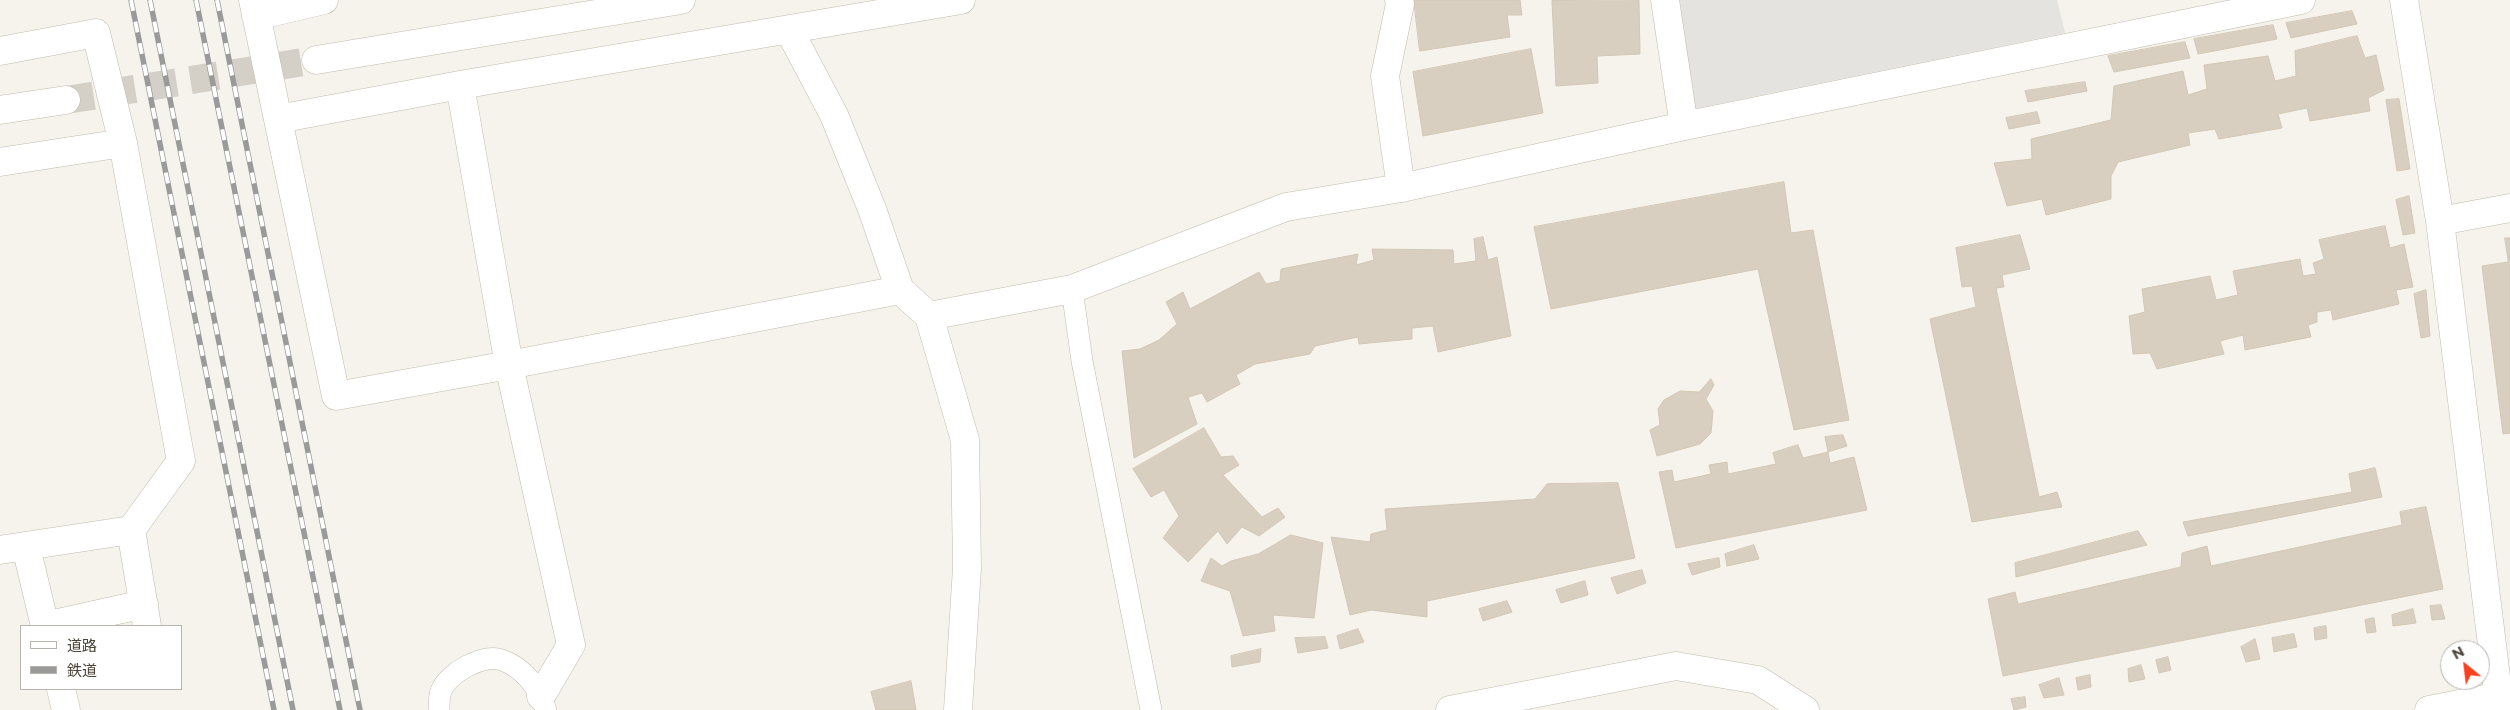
<!DOCTYPE html>
<html>
<head>
<meta charset="utf-8">
<style>
	body { margin:0 }
	#map { position:relative; width:2510px; height:710px; overflow:hidden; background:#f6f3ec; font-family:Montserrat,"Noto Sans JP",sans-serif }
	canvas { display:block }
	.legend { position:absolute; left:20px; top:625px; width:162px; height:65px; box-sizing:border-box; background:#fff; border:1px solid #b7b4b0; margin:0; padding:6px 9px; list-style:none; font-size:15px; color:#4b4439 }
	.legend li { display:flex; align-items:center; gap:10px; height:25px }
	.legend b { width:25px; border:1px solid #b7b4b0 }
	.north { position:absolute; left:2440px; top:640px; width:50px; height:50px; box-sizing:border-box; background:#fff; border:1px solid #b7b4b0; border-radius:50%; rotate:331deg; font-size:14px; font-weight:700; line-height:20px; text-align:center; color:#4b4439 }
	.north::after { content:''; display:block; margin:auto; width:18px; height:22px; background:#fc3f1d; clip-path:polygon(50% 0,100% 100%,50% 72%,0 100%) }
</style>
</head>
<body>
<div id="map">
<canvas width="2510" height="710"></canvas>
<ul class="legend">
<li><b style="height:6px;background:#fff"></b>道路</li>
<li><b style="height:6px;background:#9a9a9a"></b>鉄道</li>
</ul>
<div class="north">N</div>
</div>
<script>
const context = document.querySelector('canvas').getContext('2d');
context.lineJoin = 'round';
function paint(path, color) {
  context.fillStyle = color;
  context.fill(path, 'evenodd');
}
function stroke(path, color, width, dash) {
  context.strokeStyle = color;
  context.lineWidth = width;
  context.lineCap = dash ? 'butt' : 'round';
  context.setLineDash(dash || []);
  context.stroke(path);
}
const parking = new Path2D(`
	M1676,0h381l8,33 -372,76z`);
const building = new Path2D(`
	M1414,0h106l2,15h-15l3,22 -90,14z
	M1639,0l1,54 -43,2 1,27 -42,3 -4,-85z
	M2352,11l5,13 -66,14 -5,-15z
	M2273,25l4,14 -79,15 -4,-15z
	M2357,36l8,22 11,-3 8,35 -16,8 2,13 -60,10 -3,-13 -29,6 4,14 -63,11 -4,-10 -27,4 2,12 -72,17 -7,14v23l-65,16 -4,-16 -35,7 -13,-43 38,-4 -1,-20 80,-19 3,-34 69,-15 5,24 19,-6 -3,-24 64,-9 7,25 21,-5 -1,-25z
	M2185,42l5,16 -76,14 -6,-16z
	M1531,49l12,64 -120,23 -10,-64z
	M2085,82l2,9 -59,11 -3,-11z
	M2399,99l11,70 -13,2 -11,-71z
	M2037,112l3,11 -31,6 -3,-11z
	M1784,182l7,51 22,-3 36,190 -55,10 -36,-161 -207,40 -17,-82z
	M2409,196l6,37 -12,2 -7,-35z
	M2385,226l5,22 14,-4 9,43 -17,3 3,14 -66,16 -2,-10 -14,2v10l-9,3 3,12 -66,13 -2,-15 -23,6 4,13 -67,15 -7,-16 -17,1 -4,-38 16,-4 -3,-23 68,-13 6,24 22,-5 -5,-24 67,-12 3,17 13,-2 -3,-11 11,-4 -5,-19z
	M2020,235l10,34 -28,6 2,12 -8,1 43,209 18,-5 5,15 -90,15 -42,-203 46,-12 -4,-21 -10,1 -6,-39z
	M1483,237l5,23 9,-3 14,79 -73,16 -5,-26 -21,2v11l-53,5 -1,-7 -43,9 -5,8 -55,10 -19,11 4,9 -33,18 -5,-9 -14,4 9,27 -63,34 -12,-107 18,-2 19,-9 18,-16 -11,-22 17,-10 7,17 69,-37 7,12 14,-3 1,-12 77,-15 -2,11 18,-5 -2,-11 81,1 1,14 22,-3 -2,-22z
	M2505,238h5v195l-7,1 -21,-168 26,-4z
	M2426,290l4,46 -9,2 -7,-44z
	M1711,379l3,6 -8,14 7,12 -2,22 -11,11 -43,12 -7,-26 10,-5 -2,-16 6,-9 16,-9 19,1z
	M1204,428l17,29 12,-1 6,9 -16,10 39,42 16,-9 7,9 -26,19 -17,-9 -15,17 -9,-13 -30,31 -25,-24 16,-22 -15,-26 -13,7 -18,-28z
	M1843,435l4,11 -19,6 -3,-15z
	M1798,445l5,13 25,-6 2,11 24,-6 13,53 -191,38 -17,-76 13,-2 2,12 37,-8 -2,-9 18,-3 1,12 48,-10 -3,-11z
	M2375,468l7,29 -194,39 -5,-14 169,-30 -3,-18z
	M1618,483l17,75 -208,43v16l-56,-7 -21,5 -19,-78 39,5 1,-8 16,-4 -2,-21 150,-10 12,-15z
	M2426,507l17,82 -440,87 -15,-77 27,-7 3,12 163,-37 1,-14 25,-7 4,20 191,-41 -2,-13z
	M2138,531l9,14 -131,32 -1,-14z
	M1291,535l32,8 -9,75 -41,-3 2,16 -32,5 -13,-45 -29,-10 10,-23 11,8 9,-5 27,-7z
	M1754,545l5,14 -32,7 -2,-12z
	M1719,558l1,9 -28,8 -4,-11z
	M1642,570l4,13 -29,11 -6,-16z
	M1585,581l3,14 -27,8 -5,-13z
	M1507,601l5,11 -29,9 -4,-12z
	M2441,605l4,14 -13,1 -2,-14z
	M2413,609l3,14 -23,3 -1,-11z
	M2374,618l2,14 -9,1 -2,-13z
	M2326,626l1,12 -12,2 -1,-12z
	M1358,629l6,13 -24,7 -3,-13z
	M2294,634l3,13 -23,5 -2,-14z
	M1325,637l3,11 -30,5 -3,-15z
	M2255,639l5,20 -14,3 -5,-15z
	M1261,649l-1,13 -28,5 -1,-11z
	M2168,657l3,13 -12,3 -3,-13z
	M2141,665l4,14 -16,3 -1,-13z
	M2090,675l1,12 -13,3 -2,-12z
	M2059,678l5,17 -20,3 -5,-13z
	M911,681l5,29h-40l-5,-18z
	M2025,697l1,10 -12,3 -3,-11z`);
const tertiaryTunnel = new Path2D(`
	M66,100l250,-40`);
const service = new Path2D(`
	M1072,289l10,72 69,349
	M439,710c0,-6 0,-14 2,-19 7,-18 42,-38 61,-31 22,8 37,28 44,50`);
const pedestrian = new Path2D(`
	M1399,0l1,4 -15,72 16,112`);
const minor = new Path2D(`
	M253,0l83,396 173,-31 391,-75 29,26 36,124 2,128 -9,142
	M1665,0l19,126
	M2404,0l36,221 60,489
	M256,16l68,-16
	M789,30l45,85 38,94 28,81
	M0,51l96,-18 27,110 58,318 -50,69 -131,20
	M460,85l49,280 62,280 -30,51
	M278,119l182,-34 501,-85
	M0,162l123,-19
	M2440,221l70,-13
	M929,316l143,-27 214,-82 115,-19 283,-62 617,-126
	M131,530l16,96
	M26,547l19,79
	M45,626l99,-22
	M61,689l5,21`);
const tertiary = new Path2D(`
	M316,60l365,-60
	M0,110l66,-10
	M1450,710l226,-44 82,14 47,30
	M2429,710l81,-16`);
const rail = new Path2D(`
	M131,0l143,710
	M150,0l143,710
	M196,0l144,710
	M217,0l143,710`);
paint(parking, '#e5e3e0');
paint(building, '#d8cfc1');
stroke(building, '#d3c7b4', 1);
stroke(tertiaryTunnel, '#d4d0c8', 28, [28, 14]);
stroke(service, '#c2bbae', 22);
stroke(pedestrian, '#c2bbae', 29);
stroke(minor, '#c2bbae', 29);
stroke(tertiary, '#c2bbae', 29);
stroke(service, '#fff', 21);
stroke(pedestrian, '#fff', 28);
stroke(minor, '#fff', 28);
stroke(tertiary, '#fff', 28);
stroke(rail, '#9a9a9a', 5.5);
stroke(rail, '#fff', 4, [11]);
</script>
</body>
</html>
